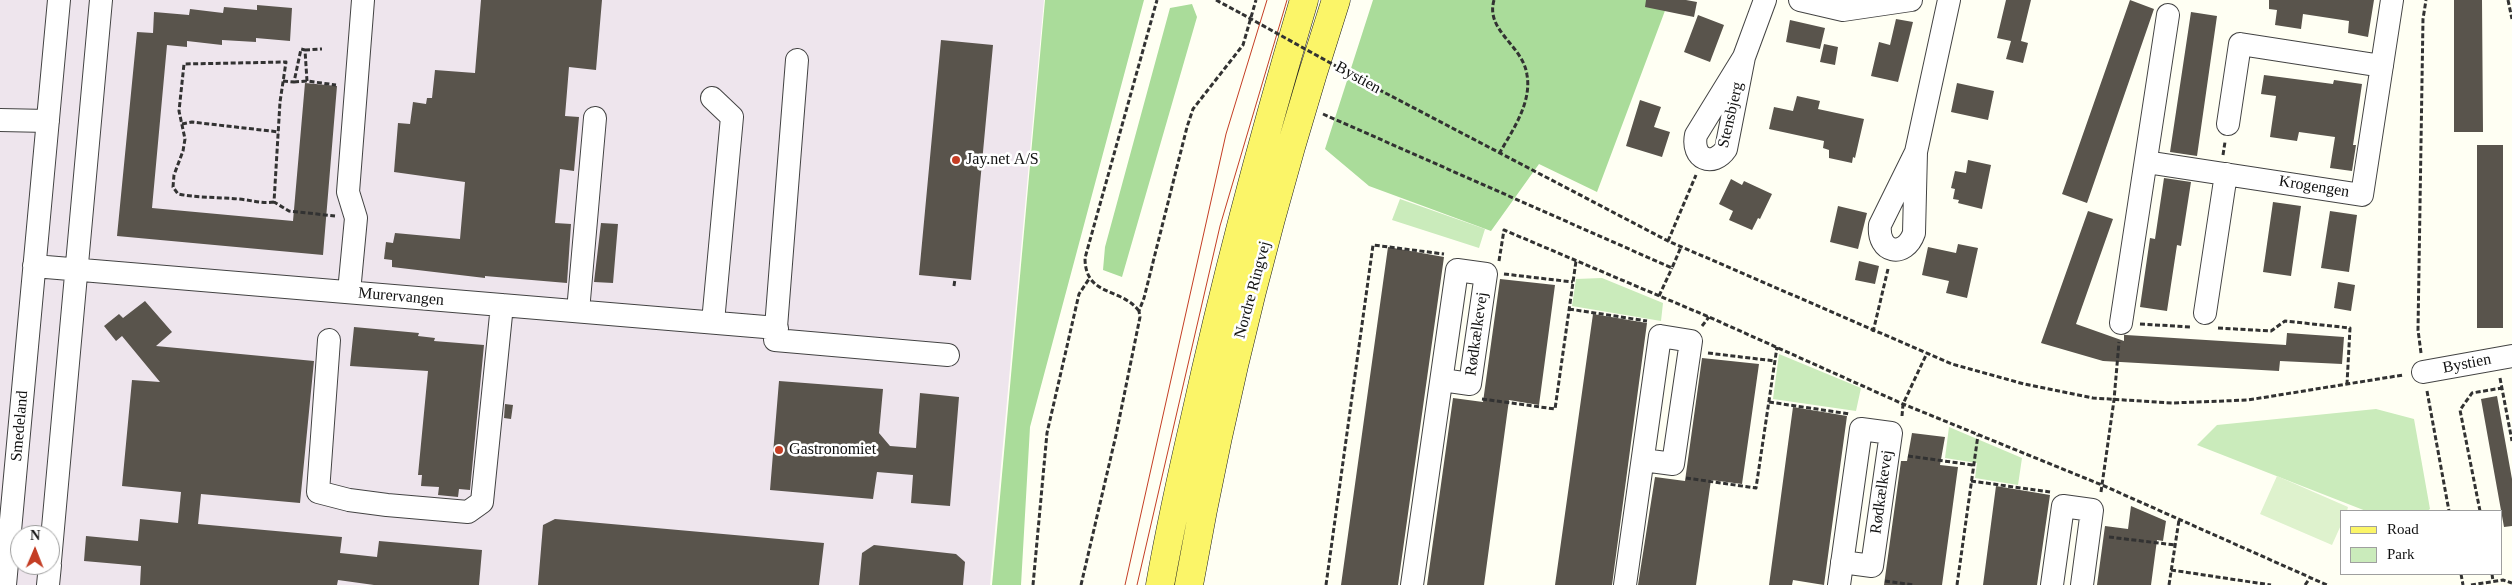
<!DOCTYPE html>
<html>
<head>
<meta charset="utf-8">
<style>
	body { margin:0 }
	#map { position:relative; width:2512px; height:585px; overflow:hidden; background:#fffff3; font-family:Georgia,serif }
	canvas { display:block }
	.legend { position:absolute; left:2340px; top:510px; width:162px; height:65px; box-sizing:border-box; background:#fff; border:1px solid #9f9f9f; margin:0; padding:6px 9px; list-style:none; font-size:15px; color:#101010 }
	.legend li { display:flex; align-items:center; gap:10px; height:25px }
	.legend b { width:25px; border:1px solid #9f9f9f }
	.north { position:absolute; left:10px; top:525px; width:50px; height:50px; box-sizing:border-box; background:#fff; border:1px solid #9f9f9f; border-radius:50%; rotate:1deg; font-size:14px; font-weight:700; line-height:20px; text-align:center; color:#101010 }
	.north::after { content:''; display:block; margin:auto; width:18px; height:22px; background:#c43d24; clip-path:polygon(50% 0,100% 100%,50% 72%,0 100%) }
</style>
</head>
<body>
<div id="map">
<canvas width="2512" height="585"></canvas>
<ul class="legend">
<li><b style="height:6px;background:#fbf568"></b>Road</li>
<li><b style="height:14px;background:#caebbb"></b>Park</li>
</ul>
<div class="north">N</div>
</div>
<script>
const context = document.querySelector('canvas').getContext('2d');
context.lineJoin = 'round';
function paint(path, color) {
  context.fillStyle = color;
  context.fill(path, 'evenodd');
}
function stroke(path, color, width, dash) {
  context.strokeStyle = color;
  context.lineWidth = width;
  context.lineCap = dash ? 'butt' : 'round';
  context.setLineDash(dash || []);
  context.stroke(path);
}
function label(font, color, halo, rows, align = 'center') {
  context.font = font + ' Georgia,serif';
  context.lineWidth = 5;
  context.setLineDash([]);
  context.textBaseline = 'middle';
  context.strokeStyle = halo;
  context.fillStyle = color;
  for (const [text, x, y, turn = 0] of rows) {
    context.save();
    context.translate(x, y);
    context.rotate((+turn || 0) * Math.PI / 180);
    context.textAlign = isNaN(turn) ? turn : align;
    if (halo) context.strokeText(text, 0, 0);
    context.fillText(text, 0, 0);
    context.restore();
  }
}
const industrial = new Path2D(`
	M0,0h1044l-54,585h-990zM20,535h30v30h-30z`);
const green = new Path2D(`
	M1400,199l85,30 -6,19 -87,-28z
	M1602,278l61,25 -2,18 -89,-15 4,-27z
	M1779,354l82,34 -5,23 -83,-12z
	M2376,409l38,10 16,90 -3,2h-61l-169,-66 20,-20z
	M1949,427l73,31 -4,27 -43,-7 2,-15 -32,-5z`);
const forest = new Path2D(`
	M1045,0h99l-114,427 -9,158h-29z
	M1373,0h296l-72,192 -58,-28 -48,67 -122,-45 -44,-37z
	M1192,4l5,13 -75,260 -19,-7 2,-23 65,-239z`);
const pitch = new Path2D(`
	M2277,476l71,31 -1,4h-6v14l-9,20 -72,-31z`);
const building = new Path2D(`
	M481,0h121l-6,70 -27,-3 -4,49 14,1 -5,54 -14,-2 -5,54 16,1 -4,59 -82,-7v2l-93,-11v-7l-8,-1 2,-17 7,1 2,-10 65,6 5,-57 -71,-10 4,-49 12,1 3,-22 13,2 1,-6h5l3,-28 40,3z
	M1646,0h40l11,2 -3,15 -49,-10z
	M2006,0h25l-10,41 7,2 -5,20 -17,-4 5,-18 -14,-3z
	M2130,0l24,9 -67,194 -25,-9z
	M2269,0h105l-6,37 -20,-4 1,-12 -46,-7 -2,15 -26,-4 2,-15 -8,-1z
	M2454,0h28l1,132h-29z
	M257,5l35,3 -2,33 -34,-3v4l-34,-2v5l-35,-4v6l-20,-2 -15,163 141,13 12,-138 32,3 -14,169 -206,-19 20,-204 16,1 1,-21 35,3 1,-6 33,4 1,-6 33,3z
	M2191,12l26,4 -20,140 -27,-4z
	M1698,15l26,10 -14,37 -26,-10z
	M1896,19l17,3 -15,60 -27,-6 8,-34 11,3z
	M1790,20l35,8 -5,21 -34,-7z
	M941,40l52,5 -22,235 -52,-5z
	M1824,44l14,3 -3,18 -15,-3z
	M2264,75l69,9 1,-4 28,4 -9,61h3l-4,26 -22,-3 5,-31 -36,-5 -2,9 -27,-4 6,-41 -15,-2z
	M1957,83l37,8 -6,29 -37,-8z
	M1797,96l23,5 -2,8 46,10 -9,39 -2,-1 -1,6 -23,-5v-8l-6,-2 1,-7 -55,-12 5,-22 19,4z
	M1640,100l21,7 -7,20 16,5 -8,25 -36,-11z
	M2477,145h26v183h-26z
	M1968,160l23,5 -9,44 -24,-6 1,-3 -6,-1 2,-10 -4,-1 4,-17 11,2z
	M2164,178l27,4 -10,64 -4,-1 -10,66 -27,-4 10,-69 5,1z
	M1731,179l11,6 2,-4 28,13 -12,25 -2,-1 -6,12 -23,-10 4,-9 -14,-7z
	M2273,202l28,4 -10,70 -28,-4z
	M1838,206l29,7 -9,36 -28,-7z
	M2088,211l25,8 -37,105 48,17v-6h2l160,10 1,-12 57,4 -2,27 -62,-3 -1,10 -176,-10 -62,-18z
	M2330,211l27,4 -8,57 -28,-4z
	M601,223l17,1 -5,59 -19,-1z
	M1958,244l20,4 -11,50 -21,-5 3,-12 -27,-6 6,-28 28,6z
	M1388,247l56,10 -46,328h-57z
	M1859,261l20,5 -4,18 -20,-4z
	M1500,279l55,6 -16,120 -30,-5 -25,185h-57l26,-187 30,4z
	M2338,282l17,3 -4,26 -17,-3z
	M145,301l27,31 -16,14 158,15 -14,142 -99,-9 -3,30 144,13 -2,16 37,4 2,-16 103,9 -3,35h-105l-36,-5 -1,5h-197l1,-19 -57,-5 2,-25 52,5 2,-22 38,4 3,-31 -59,-6 10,-106 28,2 -38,-46 -6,5 -12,-15 15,-12 4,4z
	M1593,314l54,9 -35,262h-57z
	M354,327l65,6 -1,3 17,2 -1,3 50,4 -14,145 -11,-1 -1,8 -20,-2 1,-8 -18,-1 1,-11h-4l10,-104 -78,-5z
	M1702,358l57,6 -17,120 -31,-4 -15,105h-58l17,-108 30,4z
	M779,381l104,8 -4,44 11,13 26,2 4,-55 39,4 -9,109 -39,-3 2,-28 -36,-3 -4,27 -103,-9z
	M2497,396l15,83v47l-8,1 -23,-128z
	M505,404l8,1 -2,14 -7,-1z
	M1793,407l54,9 -23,169 -31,-5 -1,5h-23z
	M1912,433l33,4 -5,28 18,2 -16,118h-58l17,-124h6z
	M1996,486l54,9 -13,90h-54z
	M2131,506l35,15 -3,20 -6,-1 -6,45h-54l8,-59 23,3z
	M555,519l269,24 -5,42h-281l5,-60z
	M874,545l82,9 9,8 -2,23h-104l3,-32z`);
const path = new Path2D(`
	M1216,0l26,14
	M1494,0c-9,31 29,45 33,75 5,28 -15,56 -28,79
	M2508,0l4,19
	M305,50l17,-1
	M283,81l11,1 7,-33 4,1 2,31 29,4
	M294,82l13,-1
	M1372,86l296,155 284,123 72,20 69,14 79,5 76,-3 155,-25
	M1323,114l349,154 9,-21
	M182,124l10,-2 87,10
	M2223,155l2,-13
	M274,202c-12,2 -23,-2 -36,-3 -20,-2 -40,-1 -60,-5l-5,-7 1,-12 9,-24 2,-12 -6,-28 5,-47 102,-2 -6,40 -6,100 15,9 46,5
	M1668,241l28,-66
	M1499,261l5,-31 205,87 194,87 199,81 225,100
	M1504,274l69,8
	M954,286l1,-7
	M1659,296l13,-28
	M1569,309l78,12
	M1139,311c-18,-24 -54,-14 -54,-53l72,-258
	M2140,324l51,3
	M1702,326l7,-9
	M2218,328l53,3 14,-10 65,7 -3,56
	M1873,332l15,-63
	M1708,353l67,8
	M2421,353l-3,-23 5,-311 3,-19
	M2500,378l12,63
	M2427,391l22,120
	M1482,399l73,10 21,-148
	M1769,402l81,12
	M1902,416l1,-12 24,-51
	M1908,456l65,9
	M1686,478l70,10 21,-141
	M1971,481l79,11
	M2101,492l13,-92 5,-58
	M2480,511l-20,-101 12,-17 30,-5
	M2109,537l66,8
	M2171,570l100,15
	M2461,574l2,11
	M2492,574l1,7
	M1885,581l29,4
	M1033,585l14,-152 32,-139 10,-15
	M1081,585l35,-150 24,-118 -1,-6 5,-13 43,-171 6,-18 50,-64 13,-45
	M1326,585l47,-340 71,9
	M1957,585l21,-150
	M2169,585l10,-65
	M2305,585l5,-7
	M2471,585l32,-5 9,3`);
const minor = new Path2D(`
	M1800,0l43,10 68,-10
	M1744,57l-48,78c-5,24 17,33 30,14l18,-92 21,-57
	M797,60l-22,280 173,15
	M712,98l20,19 -19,205
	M0,120l48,1
	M2228,124l12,-80 142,22
	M1916,152l-36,73c-3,28 25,34 34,8l2,-81 33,-152
	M2146,162l216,33 30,-195
	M34,266l743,62
	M349,292l7,-74 -8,-26 15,-192
	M578,311l17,-193
	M2205,313l21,-139
	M2121,323l47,-308
	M329,340l-11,152 31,8 38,5 81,7 14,-10 20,-197
	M2423,372l89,-16
	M50,561l51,-561
	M5,585l54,-585
	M48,585l2,-20
	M1412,585l45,-315 29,4 -16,110 -28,-4
	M1625,585l35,-249 31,5 -18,123 -30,-4
	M1839,585l22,-156 30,4 -19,133 -30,-4
	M2052,585l11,-79 29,4 -10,75`);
const major = new Path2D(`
	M1160,585c10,-56 22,-111 35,-167 31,-141 68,-280 109,-418
	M1189,585c35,-198 85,-394 147,-585`);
const tram = new Path2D(`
	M1125,585l101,-451 41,-134
	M1137,585l83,-359 67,-226`);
const pathBridge = new Path2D(`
	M1242,14l130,72`);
const markers = [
	[956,160,5,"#c43d24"],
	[779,450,5,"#c43d24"]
];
const streetNames = [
	["Bystien",1358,78,29],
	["Stensbjerg",1731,115,-77],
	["Krogengen",2314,187,9],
	["Nordre Ringvej",1253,290,-75],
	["Murervangen",401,297,5],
	["Rødkælkevej",1477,334,-82],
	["Bystien",2467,364,-11],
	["Smedeland",20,426,-85],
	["Rødkælkevej",1882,492,-82]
];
const poiNames = [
	["Jay.net A/S",966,160],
	["Gastronomiet",789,450]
];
paint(industrial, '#eee5ed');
paint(green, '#caebbb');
paint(forest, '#aadc9a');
paint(pitch, '#def2cd');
paint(building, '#59544c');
stroke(minor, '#434343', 24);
stroke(major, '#212121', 29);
stroke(path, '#323232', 3, [5, 2.5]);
stroke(minor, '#fff', 22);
stroke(major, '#fbf568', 28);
stroke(tram, '#c43d24', 1);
stroke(pathBridge, '#323232', 3, [5, 2.5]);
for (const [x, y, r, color] of markers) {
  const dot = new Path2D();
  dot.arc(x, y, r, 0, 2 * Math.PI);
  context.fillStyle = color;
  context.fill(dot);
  stroke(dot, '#fff', 2);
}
label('16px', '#101010', '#fff', streetNames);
label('16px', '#101010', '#fff', poiNames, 'left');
</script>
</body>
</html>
